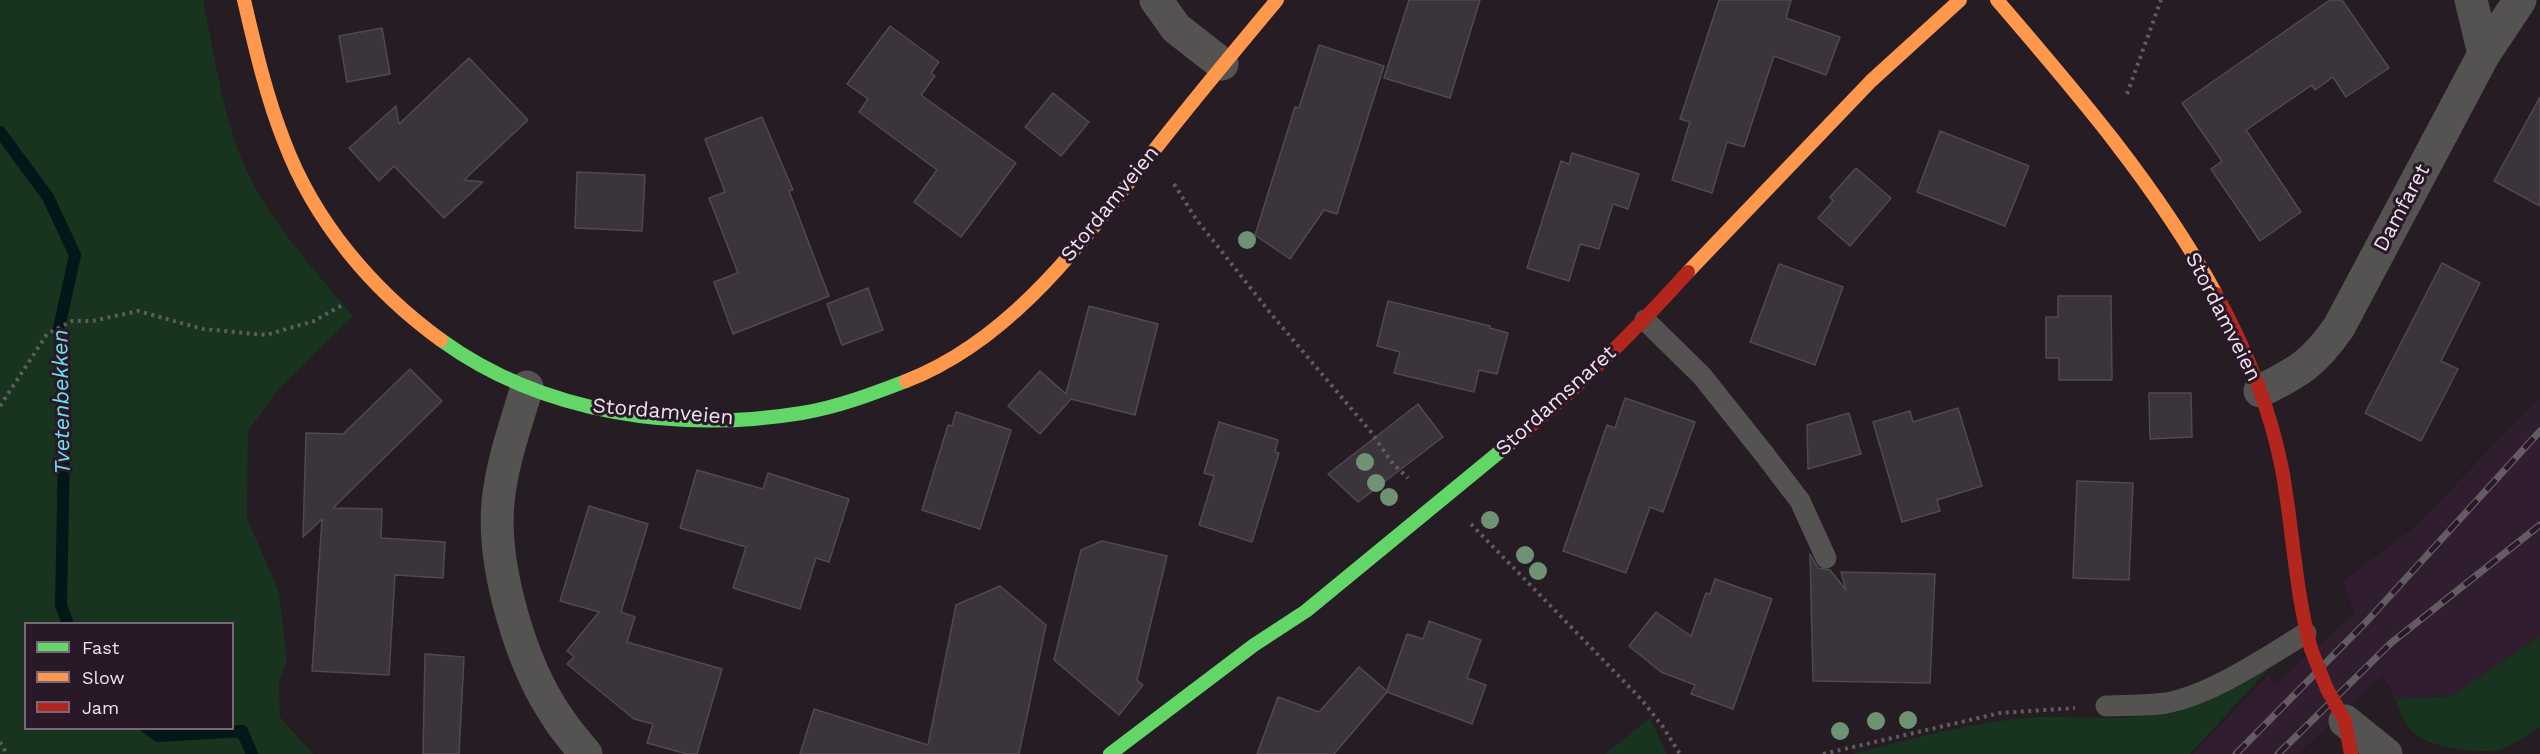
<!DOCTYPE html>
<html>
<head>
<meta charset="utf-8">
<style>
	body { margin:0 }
	#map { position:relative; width:2540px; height:754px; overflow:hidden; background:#251c24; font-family:"Work Sans",sans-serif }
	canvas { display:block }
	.legend { position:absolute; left:24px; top:622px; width:210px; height:108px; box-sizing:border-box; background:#291828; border:2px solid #776977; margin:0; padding:8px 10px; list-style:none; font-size:18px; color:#ede2ed }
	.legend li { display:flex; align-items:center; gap:12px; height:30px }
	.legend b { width:30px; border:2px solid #776977 }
</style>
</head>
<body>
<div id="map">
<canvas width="2540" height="754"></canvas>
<ul class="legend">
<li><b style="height:8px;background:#63d668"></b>Fast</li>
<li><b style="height:8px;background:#ff974d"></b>Slow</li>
<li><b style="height:8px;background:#b3261e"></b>Jam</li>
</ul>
</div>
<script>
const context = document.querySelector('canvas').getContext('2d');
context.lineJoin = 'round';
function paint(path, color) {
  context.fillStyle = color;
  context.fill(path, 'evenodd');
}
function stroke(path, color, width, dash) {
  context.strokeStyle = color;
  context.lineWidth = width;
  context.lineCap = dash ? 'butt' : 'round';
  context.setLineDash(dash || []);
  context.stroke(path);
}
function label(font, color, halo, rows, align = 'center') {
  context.font = font + ' "Work Sans",sans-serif';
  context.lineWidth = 6;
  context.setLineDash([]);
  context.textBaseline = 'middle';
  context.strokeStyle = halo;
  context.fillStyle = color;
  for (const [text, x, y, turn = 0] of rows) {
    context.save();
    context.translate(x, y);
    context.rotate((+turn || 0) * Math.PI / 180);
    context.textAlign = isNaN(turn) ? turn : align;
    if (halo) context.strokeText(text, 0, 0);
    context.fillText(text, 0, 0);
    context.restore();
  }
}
const built = new Path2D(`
	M2540,398v238l-88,60 -56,3 -14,-24 -82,77 1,2h-108l76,-80 5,12 80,-73 -11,-32 68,-51z`);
const green = new Path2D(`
	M0,0h203c11,53 19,109 39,160 25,59 70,107 111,156l-75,74 -30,41 -1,87 32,74 8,69 -8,21 1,35 33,37h-313zM26,624h206v104h-206z
	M2540,636v91c-13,8 -26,18 -41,23 -24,4 -73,-2 -89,-21 -7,-8 -12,-20 -14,-30l56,-3z
	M2265,668l2,3 -77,83h-337c62,-16 124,-34 188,-37 38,-2 82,6 118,-5 36,-12 71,-29 106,-44z
	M1650,718l17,36h-62z`);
const stream = new Path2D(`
	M0,132l48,65 27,58 -16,73 6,72 -4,205 7,19
	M147,728l11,8 84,-5 10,23`);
const building = new Path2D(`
	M1409,0h71l-30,98 -66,-20z
	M1719,0h72l-5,18 54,19 -14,38 -52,-19 -30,91 -17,-5 -15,51 -40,-13 18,-58 -10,-3z
	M2330,0h12l47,68 -43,29 -13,-20 -18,13 -3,-5 -66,45 55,82 -41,29 -49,-72 11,-8 -40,-58z
	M890,26l49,36 -8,11 4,3 -14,19 95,68 -55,74 -47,-35 23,-32 -78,-58 9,-13 -21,-15z
	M382,28l8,46 -43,8 -8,-46z
	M1319,45l65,21 -47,148 -13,-4 -34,49 -35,-24 40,-128 4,1z
	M469,58l59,62 -64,60 19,2 -39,36 -50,-52 -15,15 -30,-33 47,-42 3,18z
	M1053,93l36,29 -28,34 -36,-29z
	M2540,97v109l-46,-25z
	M762,117l31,73 -4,1 40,105 -96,38 -19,-52 24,-9 -29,-75 16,-6 -20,-53z
	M1940,131l89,35 -24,60 -88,-34z
	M1572,153l67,21 -11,35 -15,-5 -14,45 -19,-5 -11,37 -42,-13 34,-107 8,3z
	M1856,168l35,30 -41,48 -32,-28 15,-17 -3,-4z
	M577,172l68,3 -3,56 -67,-3z
	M2442,263l38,20 -39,78 17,8 -37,72 -56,-28z
	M1779,264l64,23 -28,78 -65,-23z
	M868,288l15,42 -41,15 -15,-41z
	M2058,296h53l1,84h-53v-22h-13v-41h12z
	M1388,301l102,25v2l18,5 -11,41 -18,-4 -5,22 -80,-19 6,-21 -23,-6z
	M1089,306l69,18 -23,91 -64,-16 -31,35 -32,-28 32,-35 26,23z
	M410,369l32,32 -109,107 49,1 -1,29 64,4 -2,36 -48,-3 -6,100 -77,-4 10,-152 -19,18 3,-104 37,1z
	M2149,393h42l1,44 -42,2z
	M1625,398l70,24 -32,90 -13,-5 -24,66 -63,-22 44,-126 8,3z
	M1418,404l25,33 -85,65 -30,-28z
	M1958,408l24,78 -45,14 3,11 -38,11 -29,-100 37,-11 3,11z
	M956,412l55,18 -31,99 -58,-19 26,-85 4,1z
	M1849,413l12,41 -53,15 -1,-44z
	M1219,422l59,18 -3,12 4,1 -27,89 -53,-17 15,-49 -10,-3z
	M697,470l66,19 5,-16 81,26 -20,63 -13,-4 -16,51 -67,-21 13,-41 -66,-19z
	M2077,481l56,2 -4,97 -56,-2z
	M589,506l59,18 -27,88 14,5 -8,25 95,27 -25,85h-10l-40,-11 6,-19 -19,-5 -67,-55 7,-7 -7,-6 32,-39 -39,-11z
	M1102,541l65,15 -30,124 6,5 -24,30 -65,-55 27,-110z
	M1810,554l8,14 12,2 16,20 -5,-18 94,2 -5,109 -117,-2z
	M1715,579l57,20 -39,110 -42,-15 4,-9 -34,-13 -32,-26 27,-34 35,24 15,-43 4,1z
	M1000,586l46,39 -27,129h-219l14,-45 114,36 28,-140z
	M1429,621l52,19 -14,38 19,7 -14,39 -85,-32 -53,62h-77l21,-57 41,15 40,-45 28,24 20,-57 16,5z
	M425,654l39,3 -5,97h-36z`);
const path = new Path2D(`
	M2127,94l34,-94
	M1174,184l22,35 76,96 99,117 22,32 15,14
	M0,406l47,-72 25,-13h20l46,-10 65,18 63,6 48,-14 30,-17
	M1471,524l171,176 21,27 17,27
	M0,742l7,12
	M1823,754l177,-41 75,-5`);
const lane = new Path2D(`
	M1645,320l57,56 63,79 35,46 26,57
	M2106,706c19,-1 40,0 60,-3 45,-8 101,-46 140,-70`);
const street = new Path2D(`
	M1156,0l20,28 46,36
	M2471,0l13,54
	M527,387c-11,37 -25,75 -29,115 -6,64 23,163 60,216 8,13 18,24 28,36
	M2260,391c39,-19 54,-28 79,-64l145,-273 36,-54
	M2345,721l41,33`);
const fast = new Path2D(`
	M441,340c102,74 238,93 361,73 36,-6 70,-19 104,-32
	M1110,754l144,-109 52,-34 208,-171`);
const slow = new Path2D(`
	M244,0c11,47 22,96 40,141 30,80 88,149 157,199
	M1997,0c80,93 160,186 219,294
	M1688,272l183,-191 89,-81
	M906,381c109,-42 180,-145 250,-233 39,-50 80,-99 121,-148`);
const jam = new Path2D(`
	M2216,294c30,55 54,114 66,175 11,60 13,121 29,180
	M1514,440c62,-51 120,-108 174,-168
	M2345,721l6,33`);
const rail = new Path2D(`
	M2236,754l132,-134 172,-189
	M2278,754l113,-111 149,-118`);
const jamBridge = new Path2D(`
	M2311,649l16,40 18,32`);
const trees = [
	[1247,240],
	[1365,462],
	[1376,483],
	[1389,497],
	[1490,520],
	[1525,555],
	[1538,571],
	[1908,720],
	[1876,721],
	[1840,731]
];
const streetNames = [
	["Stordamveien",1110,204,-51],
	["Damfaret",2402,208,-62],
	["Stordamveien",2223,317,63],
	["Stordamsnaret",1556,401,-42],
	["Stordamveien",663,412,5]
];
const waterNames = [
	["Tvetenbekken",62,402,-91]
];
paint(built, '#311d30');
paint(green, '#18331e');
stroke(stream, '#031618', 12);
paint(building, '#3b343b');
stroke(building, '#514950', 1.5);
stroke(path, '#5f5c5c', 4, [3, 4.5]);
stroke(lane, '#555351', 21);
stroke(street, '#555351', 33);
stroke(fast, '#63d668', 14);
stroke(slow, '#ff974d', 14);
stroke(jam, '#b3261e', 14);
stroke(rail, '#625d60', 7);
stroke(rail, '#291828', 4.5, [14]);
stroke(jamBridge, '#b3261e', 14);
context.fillStyle = '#6f9174';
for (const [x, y] of trees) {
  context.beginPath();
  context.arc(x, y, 9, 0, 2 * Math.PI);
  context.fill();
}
label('21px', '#ede2ed', '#291828', streetNames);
label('italic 22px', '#6cdfeb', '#291828', waterNames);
</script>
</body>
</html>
